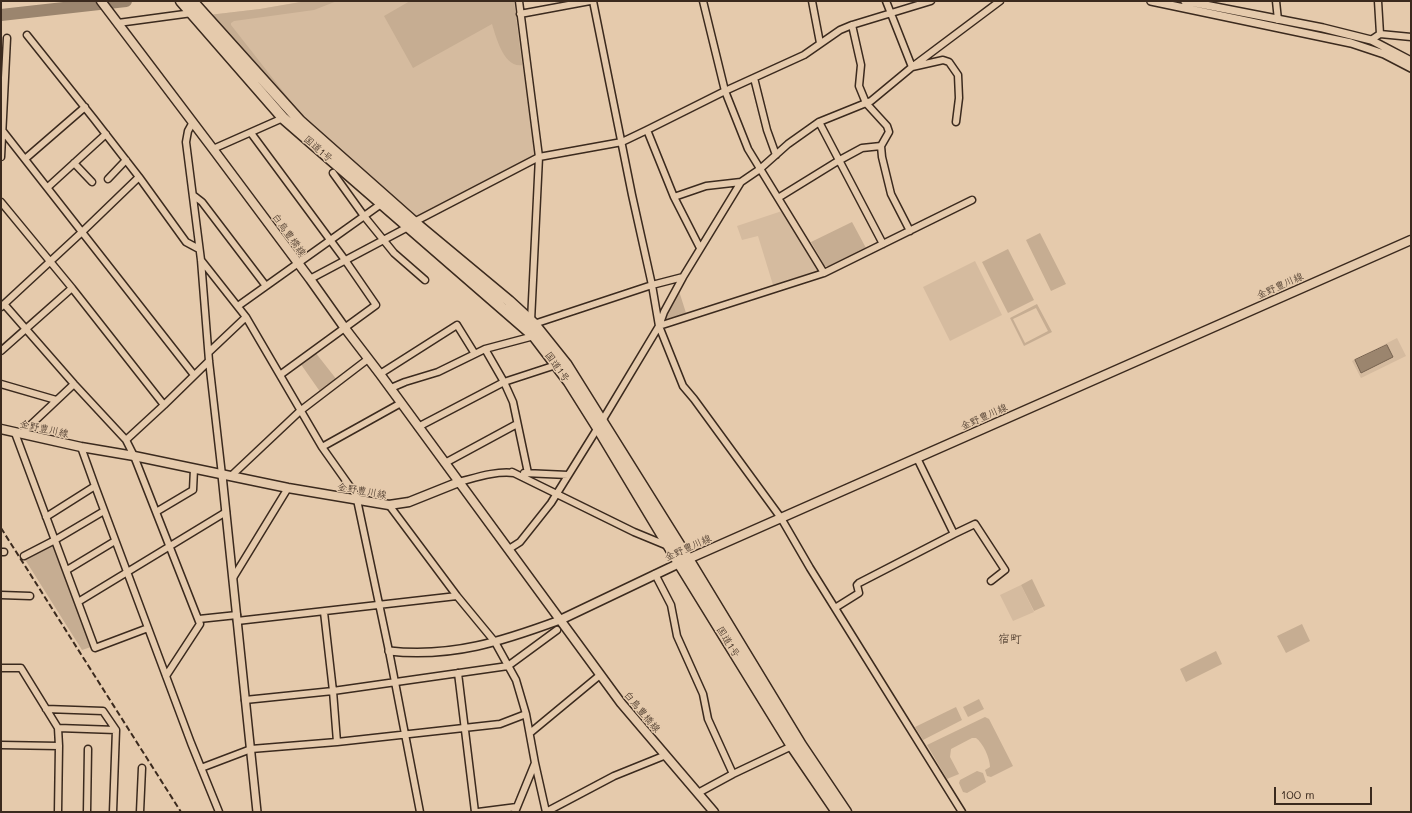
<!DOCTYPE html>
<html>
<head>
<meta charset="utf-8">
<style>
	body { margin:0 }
	#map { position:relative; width:1412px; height:813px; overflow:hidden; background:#e5caac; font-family:Mali,sans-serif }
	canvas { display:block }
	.frame { position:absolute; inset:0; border:2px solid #3b2a1e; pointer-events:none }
	.scale { position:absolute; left:1274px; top:787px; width:98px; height:18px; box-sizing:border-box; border:2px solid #3b2a1e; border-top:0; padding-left:5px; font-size:12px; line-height:14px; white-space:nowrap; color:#3b2a1e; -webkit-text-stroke:3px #e5caac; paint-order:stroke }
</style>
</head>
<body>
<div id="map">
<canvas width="1412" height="813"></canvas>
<div class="frame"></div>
<div class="scale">100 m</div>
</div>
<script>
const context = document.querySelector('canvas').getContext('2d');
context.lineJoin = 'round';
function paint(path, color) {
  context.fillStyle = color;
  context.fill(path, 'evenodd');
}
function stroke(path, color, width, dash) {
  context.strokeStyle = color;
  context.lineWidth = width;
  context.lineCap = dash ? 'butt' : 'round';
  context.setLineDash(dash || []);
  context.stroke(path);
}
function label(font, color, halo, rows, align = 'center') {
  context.font = font + ' Mali,"Klee One",sans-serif';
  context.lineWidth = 3;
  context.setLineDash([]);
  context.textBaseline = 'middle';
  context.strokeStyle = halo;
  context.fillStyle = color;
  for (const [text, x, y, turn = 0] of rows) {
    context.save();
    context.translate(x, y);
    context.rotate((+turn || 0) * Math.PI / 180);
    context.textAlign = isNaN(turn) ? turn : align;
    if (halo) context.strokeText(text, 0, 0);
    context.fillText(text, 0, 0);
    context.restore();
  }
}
const built = new Path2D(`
	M305,1h209l21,156 -119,61 -106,-91 -101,-112 51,-6z
	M782,211l36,58 -1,2 -44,14 -15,-49 -16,4 -5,-14z
	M975,261l27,54 -52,26 -27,-54z
	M1397,338l9,18 -45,22 -9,-17z
	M1021,585l13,27 -21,9 -13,-26z`);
const green = new Path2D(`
	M307,1h30l-23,9 -80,11 -3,2v2l69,88 -2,1 -89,-99 51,-6z
	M410,1h104l8,64c-18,3 -26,-28 -30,-41l-79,44 -29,-52z
	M852,222l14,26 -37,18h-4l-14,-24z
	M1040,233l26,51 -15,7 -25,-51z
	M1008,249l26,51 -26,13 -26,-51z
	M679,291l7,22 -20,6 -1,-1z
	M1037,304l15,28 -28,14 -14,-28zM1036,308l12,23 -23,12 -12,-24z
	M315,352l22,28 -16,13 -21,-30z
	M53,544l39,100 -1,3 -9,3 -58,-92z
	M1032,579l13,27 -11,5 -13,-26z
	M1302,624l8,17 -24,12 -9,-17z
	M1216,651l6,13 -36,18 -6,-13z
	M979,699l5,10 -16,8 -5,-10z
	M956,707l6,13 -39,20 -8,-13z
	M985,717l4,2 24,47 -22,11 -4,-1 -2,-6 5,-3c0,-9 -7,-24 -14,-29h-4l-21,11 -1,8 9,17 -12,5 -20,-34z
	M977,771l6,2 3,9 -19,11 -4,-1 -4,-9 1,-3z`);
const water = new Path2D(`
	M1387,345l6,12 -32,16 -6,-13z`);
const river = new Path2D(`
	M1,15l125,-14`);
const minor = new Path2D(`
	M519,1l20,156 -8,164
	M593,1l39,194 20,90 7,41 24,60 11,13 87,119 29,50 152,244
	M703,1l22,90 23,58 76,124
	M812,1l8,42
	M886,1l26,66 31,-7 6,2 9,13 1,23 -3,24
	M1276,1l2,19
	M1378,1l2,33
	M520,14l70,-13
	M118,23l74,-10
	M852,25l9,40 -2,21 7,17 21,23 2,6 -8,14 1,11 9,37 19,37
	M27,35l67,84 45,58 47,65 13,7
	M1371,40l9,-6 31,3
	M754,78l13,52 9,25
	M193,122l-5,9 -2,11 15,118 8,101 13,114
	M819,122l64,122
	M2,130l192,245
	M647,130l27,67 26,51
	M251,133l94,127 31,45 -96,70
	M213,149l70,-31
	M1,157l6,-119
	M25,159l60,-52
	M74,163l18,19
	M333,173l31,43 30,37 31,27
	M108,179l18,-19
	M48,187l58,-53
	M193,195l9,7 64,84
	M674,197l32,-11 35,-4
	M778,198l60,-37 24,-13 19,-2
	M1,202l71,86
	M414,222l125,-65 83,-15 25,-12 78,-39 79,-36 36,-25 12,-5 79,-24
	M201,260l45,57 76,130 34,48 33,156 31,161
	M310,279l98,-52
	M4,304l70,80 52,56 8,16 66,168 -34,52
	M238,306l143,-102
	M1,307l81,-75 57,-55
	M534,324l118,-39 31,-8
	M659,326l165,-53 148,-73
	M485,349l19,33 9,20 15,71
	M1,351l71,-63 92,117
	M209,352l37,-35
	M380,374l77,-49 18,29
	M1,384l55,16
	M391,388l14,-6 33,-10 47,-23 49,-13
	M418,427l86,-45 52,-17
	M15,433l80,215 53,-20
	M21,434l53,-50
	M126,440l38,-35 45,-44
	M81,447l14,39 96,257 28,69
	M322,447l79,-44
	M917,458l37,76 21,-10 30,46 -14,11
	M445,463l72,-39
	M512,472l122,60 34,14
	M524,473l44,2
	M231,476l69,-65 68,-52
	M459,482c19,-5 36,-11 55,-9
	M389,505l68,91 38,46 21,38 10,34 9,49 11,49
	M156,512l37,-22 1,-21
	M46,517l49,-31
	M509,549l11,-7 31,-39 51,-82 57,-95 5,-14 19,-35 58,-95 19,-13 28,-25 31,-22 52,-21 41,-34 88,-66
	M1,552h3
	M24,556l31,-16 49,-29
	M67,570l48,-29
	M655,574l16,31 6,31 26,58 5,25 25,55
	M233,578l55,-90
	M1,595l29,1
	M78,602l148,-90
	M835,608l24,-15 -2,-8 2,-2 95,-49
	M324,612l9,79 4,51
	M199,619l38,-4
	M237,621l220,-25
	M1,668h20l37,60 1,18 -1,66
	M458,673l17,139
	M245,700l88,-9 175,-25 49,-36
	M46,709l57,2 13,19 -3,82
	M58,728l58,2
	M530,733l70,-58
	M1,745l58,1
	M201,768l50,-19 86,-7 163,-18 26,-10
	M698,793l35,-19 59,-28
	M87,812l1,-63
	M140,812l2,-44
	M478,812l39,-5
	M515,812l20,-49
	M546,812l68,-36 52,-21`);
const tertiary = new Path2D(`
	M1151,1l200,42 33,11 27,14
	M1185,1l138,27 48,12 40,21
	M222,475l35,337
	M389,651c63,7 114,-10 171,-31`);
const secondary = new Path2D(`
	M101,1l112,148 97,130 34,48 36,47 241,329 93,109
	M1,429l80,18 53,9 154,32 101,17 20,-3 50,-20
	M560,620l128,-61 723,-319`);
const trunk = new Path2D(`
	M181,1l102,117 251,218 35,46 29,46 81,135 113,183 45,66
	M192,1l108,120 114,101 95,79 25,23 32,40 122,195 113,186 45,67`);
const rail = new Path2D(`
	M1,528l180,284`);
const streetNames = [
	["国道1号",318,149,41],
	["白鳥豊橋線",289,235,54],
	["金野豊川線",1280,286,-24],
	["国道1号",557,367,54],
	["金野豊川線",984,417,-24],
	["金野豊川線",44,429,12],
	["金野豊川線",362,491,10],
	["金野豊川線",688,548,-24],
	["国道1号",728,642,58],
	["白鳥豊橋線",642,712,50]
];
const quarterNames = [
	["宿町",1010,639]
];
paint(built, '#d5bb9f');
paint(green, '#c6ad92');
paint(water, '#9b856e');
stroke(water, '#75614e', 1);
stroke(river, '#9b856e', 12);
stroke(minor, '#3b2a1e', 9);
stroke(tertiary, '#3b2a1e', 10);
stroke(secondary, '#3b2a1e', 11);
stroke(trunk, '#3b2a1e', 13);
stroke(minor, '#e5caac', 6);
stroke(tertiary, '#e5caac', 7);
stroke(secondary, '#e5caac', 8);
stroke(trunk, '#e5caac', 10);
stroke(rail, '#3b2a1e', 2, [6, 3]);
label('10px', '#3b2a1e', '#e5caac', streetNames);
label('12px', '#3b2a1e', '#e5caac', quarterNames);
</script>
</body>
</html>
